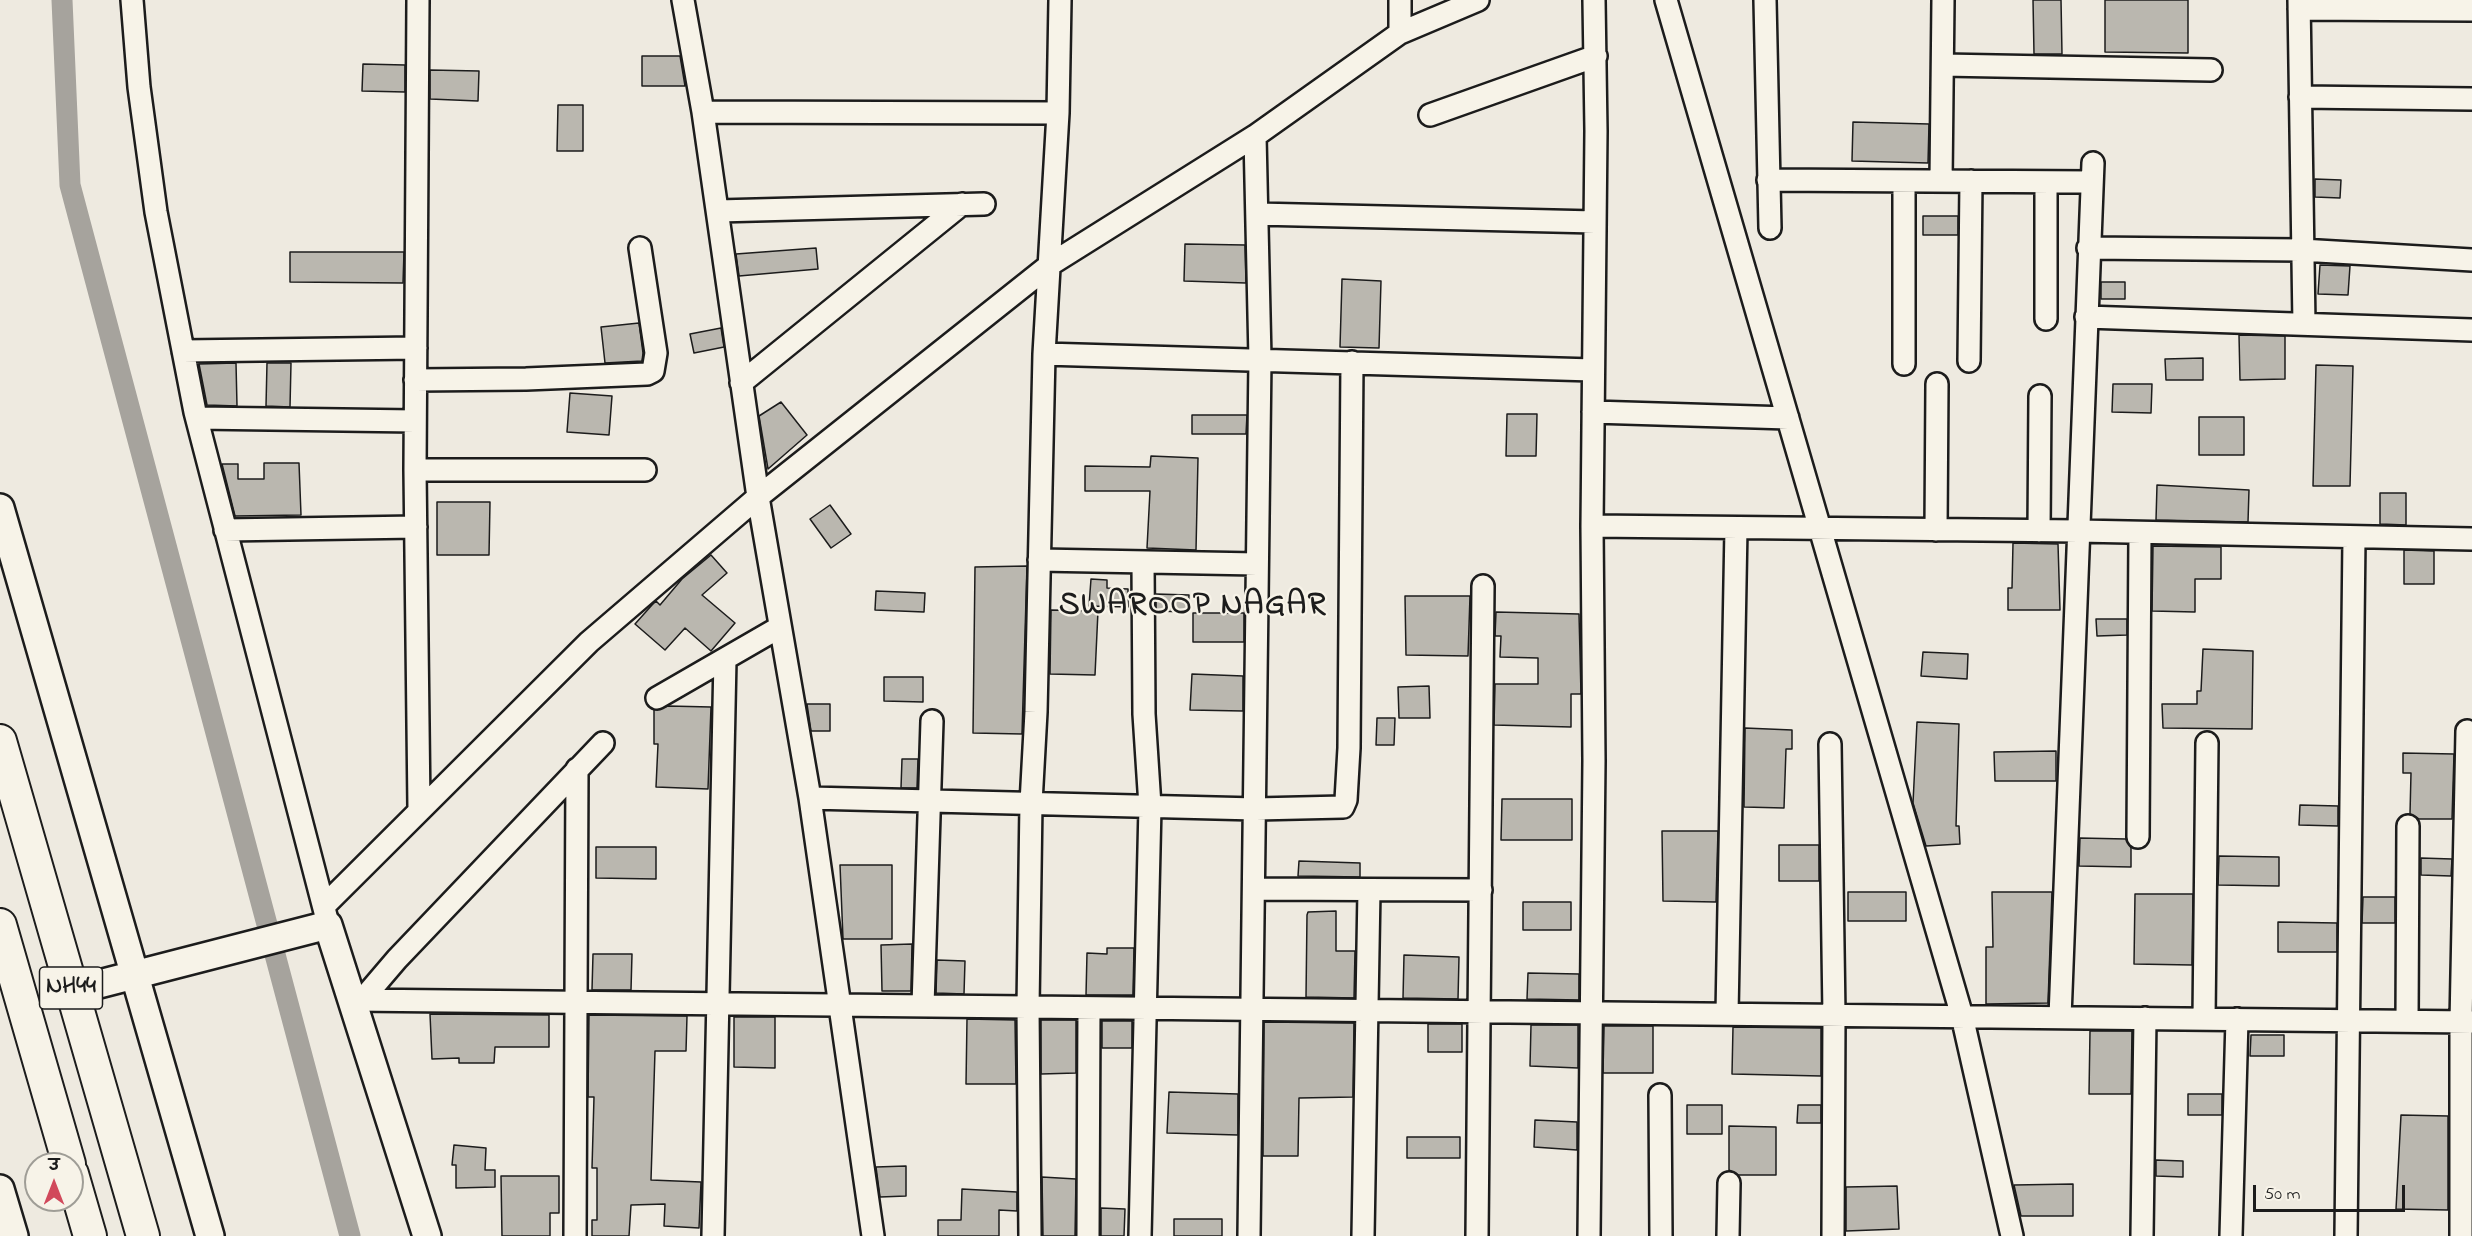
<!DOCTYPE html>
<html>
<head>
<meta charset="utf-8">
<style>
	body { margin:0 }
	#map { position:relative; width:2472px; height:1236px; overflow:hidden; background:#eeeae0; font-family:"Indie Flower","Playpen Sans Deva",sans-serif }
	canvas { display:block }
	.north { position:absolute; left:24px; top:1152px; width:60px; height:60px; box-sizing:border-box; background:#f7f3e8; border:2px solid #9f9d96; border-radius:50%; rotate:0deg; font-size:16px; font-weight:700; line-height:24px; text-align:center; color:#1c1c1c }
	.north::after { content:''; display:block; margin:auto; width:21px; height:27px; background:#d1495b; clip-path:polygon(50% 0,100% 100%,50% 72%,0 100%) }
	.scale { position:absolute; left:2253px; top:1185px; width:152px; height:27px; box-sizing:border-box; border:3px solid #1c1c1c; border-top:0; padding-left:8px; font-size:18px; line-height:21px; white-space:nowrap; color:#1c1c1c; -webkit-text-stroke:4px #f7f3e8; paint-order:stroke }
</style>
</head>
<body>
<div id="map">
<canvas width="2472" height="1236"></canvas>
<div class="north">उ</div>
<div class="scale">50 m</div>
</div>
<script>
const context = document.querySelector('canvas').getContext('2d');
context.lineJoin = 'round';
function stroke(path, color, width, dash) {
  context.strokeStyle = color;
  context.lineWidth = width;
  context.lineCap = dash ? 'butt' : 'round';
  context.setLineDash(dash || []);
  context.stroke(path);
}
function paint(path, color) {
  context.fillStyle = color;
  context.fill(path, 'evenodd');
}
function label(font, color, halo, rows, align = 'center') {
  context.font = font + ' "Indie Flower",sans-serif';
  context.lineWidth = 4.5;
  context.setLineDash([]);
  context.textBaseline = 'middle';
  context.strokeStyle = halo;
  context.fillStyle = color;
  for (const [text, x, y, turn = 0] of rows) {
    context.save();
    context.translate(x, y);
    context.rotate((+turn || 0) * Math.PI / 180);
    context.textAlign = isNaN(turn) ? turn : align;
    if (halo) context.strokeText(text, 0, 0);
    context.fillText(text, 0, 0);
    context.restore();
  }
}
const canal = new Path2D(`
	M62,0l8,185 280,1051`);
const building = new Path2D(`
	M2033,0h28l1,54h-28z
	M2105,0h83v53l-83,-1z
	M642,56h38l5,30h-43z
	M363,64l42,1v27l-43,-1z
	M430,70l49,1 -1,30 -48,-2z
	M558,105h25v46h-26z
	M1853,122l76,2 -1,39 -76,-2z
	M2315,179l26,1 -1,18 -25,-1z
	M1923,216h35v19h-35z
	M1185,244l60,1 1,38 -62,-2z
	M816,248l2,21 -79,7 -3,-22z
	M290,252h114l-1,31 -113,-1z
	M2320,265l30,1 -2,29 -30,-1z
	M1342,279l39,2 -2,67 -39,-1z
	M2101,282h24v17h-24z
	M639,323l4,30 -1,8 -37,2 -4,-36z
	M721,328l3,19 -30,6 -4,-19z
	M2239,335l46,1v43l-45,1z
	M2203,358v22h-37l-1,-21z
	M236,363l1,43 -30,-1 -8,-41z
	M267,363h24l-1,44 -24,-1z
	M2316,365l37,1 -3,120h-37z
	M2113,384h39l-1,29 -39,-1z
	M570,393l42,3 -3,39 -42,-3z
	M781,402l26,33 -39,34 -9,-53z
	M1507,414h30l-1,42h-30z
	M1192,415h55l-1,19h-54z
	M2199,417h45v38h-45z
	M1151,456l47,2 -2,92 -49,-2 3,-57h-65v-25l65,1z
	M264,463h35l2,52 -66,1 -13,-52h16v15h26z
	M2157,485l92,5 -1,32 -92,-2z
	M2380,493h26v32l-26,-1z
	M437,502h53l-1,53h-52z
	M830,505l21,29 -20,14 -21,-29z
	M2013,543l45,1 2,66h-52v-22h4z
	M2153,546l68,1v32h-26v33l-43,-1z
	M2404,550l30,1v33h-30z
	M711,555l16,18 -25,22 33,28 -24,28 -26,-23 -20,22 -30,-26 17,-19 4,-4 4,4 22,-26z
	M1027,566l-5,168 -49,-1 2,-166z
	M1091,579l16,1v8l21,1v18l-39,-1z
	M876,591l49,2 -1,19 -49,-2z
	M1156,594l33,1 -1,17 -32,-1z
	M1405,596h65l-2,60 -62,-1z
	M1051,610l47,1 -3,64 -45,-1z
	M1496,612l83,2 2,80h-10v33l-77,-2 1,-41h43v-26l-38,-1 1,-21h-6z
	M1193,613h51v29h-51z
	M2096,619h31v16l-30,1z
	M2203,649l50,2 -1,78 -89,-1 -1,-24h35v-13h4z
	M1923,652l45,2 -1,25 -46,-3z
	M1192,674l51,2v35l-53,-1z
	M884,677h39v25l-39,-1z
	M1429,686l1,32h-31l-1,-31z
	M807,704h23v27h-19z
	M668,706l43,1 -3,82 -52,-2 2,-43h-4v-34z
	M1377,718h18l-1,27h-18z
	M1917,722l42,2 -3,102h3l1,18 -34,2 -13,-43z
	M1745,728l47,2v19h-6l-2,59 -40,-1z
	M2056,751v30h-61l-1,-29z
	M2403,753l51,1 -2,65h-33l-9,-5 1,-41h-8z
	M902,759h16l-1,29h-16z
	M1502,799h70v41h-71z
	M2300,805l38,1v20l-39,-1z
	M1662,831h56l-2,71 -53,-1z
	M2080,838l46,1 5,9v19l-52,-1z
	M1779,845h40v36h-40z
	M596,847h60v32l-60,-1z
	M2219,856l60,1v29l-61,-1z
	M2421,858l31,1 -1,17 -30,-1z
	M1299,861l61,2v14l-62,-1z
	M840,865h52v74h-49z
	M1848,892h58v29h-58z
	M1992,892h60l-4,111 -62,1v-57h7z
	M2135,894h58l-1,71 -58,-1z
	M2363,897h32v26h-33z
	M1523,902h48v28h-48z
	M1336,911v40h19l-1,47 -48,-1 1,-82 1,-3z
	M2278,922l59,1v29h-59z
	M912,944l-1,47h-29l-1,-46z
	M1107,948h27l-1,47h-47l1,-42 20,1z
	M593,954h39l-1,36h-39z
	M1404,955l55,2 -1,42 -55,-1z
	M937,960l28,1 -1,33 -28,-1z
	M1528,973l51,1v26l-52,-1z
	M430,1014l119,1v32h-54l-1,16h-35v-5l-27,1z
	M589,1015l98,1 -1,35h-31l-4,129 50,2 -2,46 -35,-2 1,-22 -34,1 -2,31h-37v-16h5v-52h-5l2,-71h-6z
	M734,1017h41v51l-41,-1z
	M967,1019l48,1 1,64h-50z
	M1041,1020h35v53l-35,1z
	M1102,1021h30v27h-30z
	M1264,1022l90,1 -1,74 -54,1 -1,58h-35z
	M1428,1024h34v28h-34z
	M1531,1025h47v43l-48,-2z
	M1604,1026h49v47h-50z
	M1733,1027l88,1v48l-89,-2z
	M2090,1031h42l-1,63h-42z
	M2251,1035h33v21h-34z
	M1169,1092l69,2v41l-71,-2z
	M2188,1094h34v21h-34z
	M1687,1105h35v29h-35z
	M1798,1105h23v18h-24z
	M2401,1115l47,1v94l-52,-1z
	M1535,1120l42,2v28l-43,-3z
	M1729,1126l47,1v48h-38l-9,-5z
	M1407,1137h53v21h-53z
	M454,1145l32,3 -1,22h10v17l-39,1v-23h-4z
	M2156,1160l27,1v16l-27,-1z
	M906,1166v30l-26,1 -4,-30z
	M501,1176h58v37h-9v23h-48z
	M1042,1177l34,2 -1,57h-32z
	M2073,1184v32h-52l-7,-31z
	M1897,1186l2,43 -53,2v-44z
	M962,1189l55,3v19l-18,-1v26h-61v-16h23z
	M1101,1208l24,1 -1,27h-23z
	M1174,1219h48v17h-48z`);
const minor = new Path2D(`
	M132,0l7,87 17,125 39,200 131,504
	M418,0l-3,470 4,339
	M683,0l20,112 55,385 52,301 63,438
	M1666,0l296,1016 50,220
	M1765,0l5,228
	M2299,0l5,324
	M2299,9l173,1
	M1400,33v-33
	M1943,65l268,5
	M2300,97l172,2
	M703,112l355,1
	M1430,115l166,-59
	M1768,180l324,2
	M1904,181v183
	M1941,181l2,-181
	M2046,182v137
	M718,211l266,-7
	M1257,214l338,8
	M2088,248l213,2 171,10
	M2086,317l386,13
	M183,351l233,-3
	M1044,354l549,16
	M1969,361l2,-180
	M415,380l111,-1 121,-5 6,-3 3,-18 -16,-105
	M741,383l221,-179
	M1593,412l195,6
	M197,418l218,3
	M415,470h230
	M1592,526l487,5 393,8
	M225,530l191,-3
	M1936,530l1,-146
	M2039,531l1,-135
	M1039,560l218,4
	M657,698l123,-71
	M1830,744l4,271 -1,221
	M810,798l446,11 87,-2 3,-7 3,-52 3,-386
	M2138,837l2,-303
	M1255,889l226,1
	M324,906l265,-264 169,-145 293,-233 204,-128 145,-103 78,-33
	M353,1000l2119,22
	M362,1000l35,-41 206,-216
	M923,1006l9,-285
	M1727,1014l9,-486
	M2060,1017l33,-854
	M2204,1019l3,-276
	M2407,1021l1,-195
	M1660,1095l1,141
	M575,1236l2,-467
	M713,1236l12,-577
	M1030,1236l-2,-229 3,-204 5,-91 8,-358 14,-241 2,-113
	M1088,1236l1,-228
	M1140,1236l10,-430 -6,-92 -1,-152
	M1249,1236l11,-877 -5,-223
	M1363,1236l6,-346
	M1477,1236l6,-650
	M1589,1236l5,-475 -2,-235 4,-395 -2,-131
	M1728,1236l1,-53
	M2142,1236l3,-218
	M2231,1236l6,-217
	M2346,1236l8,-698
	M2461,1236v-214l6,-291`);
const major = new Path2D(`
	M0,508l210,728
	M72,991l256,-66 99,311
	M0,1189l14,47`);
const highway = new Path2D(`
	M0,741l143,495
	M0,925l69,239
	M72,1174l18,62`);
const shields = [
	[71,988,63]
];
const shieldNames = [
	["NH44",71,988]
];
const districtNames = [
	["SWAROOP NAGAR",1193,608]
];
stroke(canal, '#a6a39d', 21);
paint(building, '#bab7af');
stroke(building, '#1c1c1c', 1.5);
stroke(minor, '#1c1c1c', 26);
stroke(major, '#1c1c1c', 32);
stroke(highway, '#1c1c1c', 36);
stroke(minor, '#f7f3e8', 21);
stroke(major, '#f7f3e8', 27);
stroke(highway, '#f7f3e8', 32);
for (const [x, y, w] of shields) {
  const box = new Path2D();
  box.roundRect(x - w / 2, y - 21, w, 42, 4.5);
  context.fillStyle = '#f7f3e8';
  context.fill(box);
  stroke(box, '#1c1c1c', 1.5);
}
label('bold 24px', '#1c1c1c', null, shieldNames);
context.letterSpacing = '1.5px';
label('bold 32px', '#1c1c1c', '#f7f3e8', districtNames);
context.letterSpacing = '0px';
</script>
</body>
</html>
